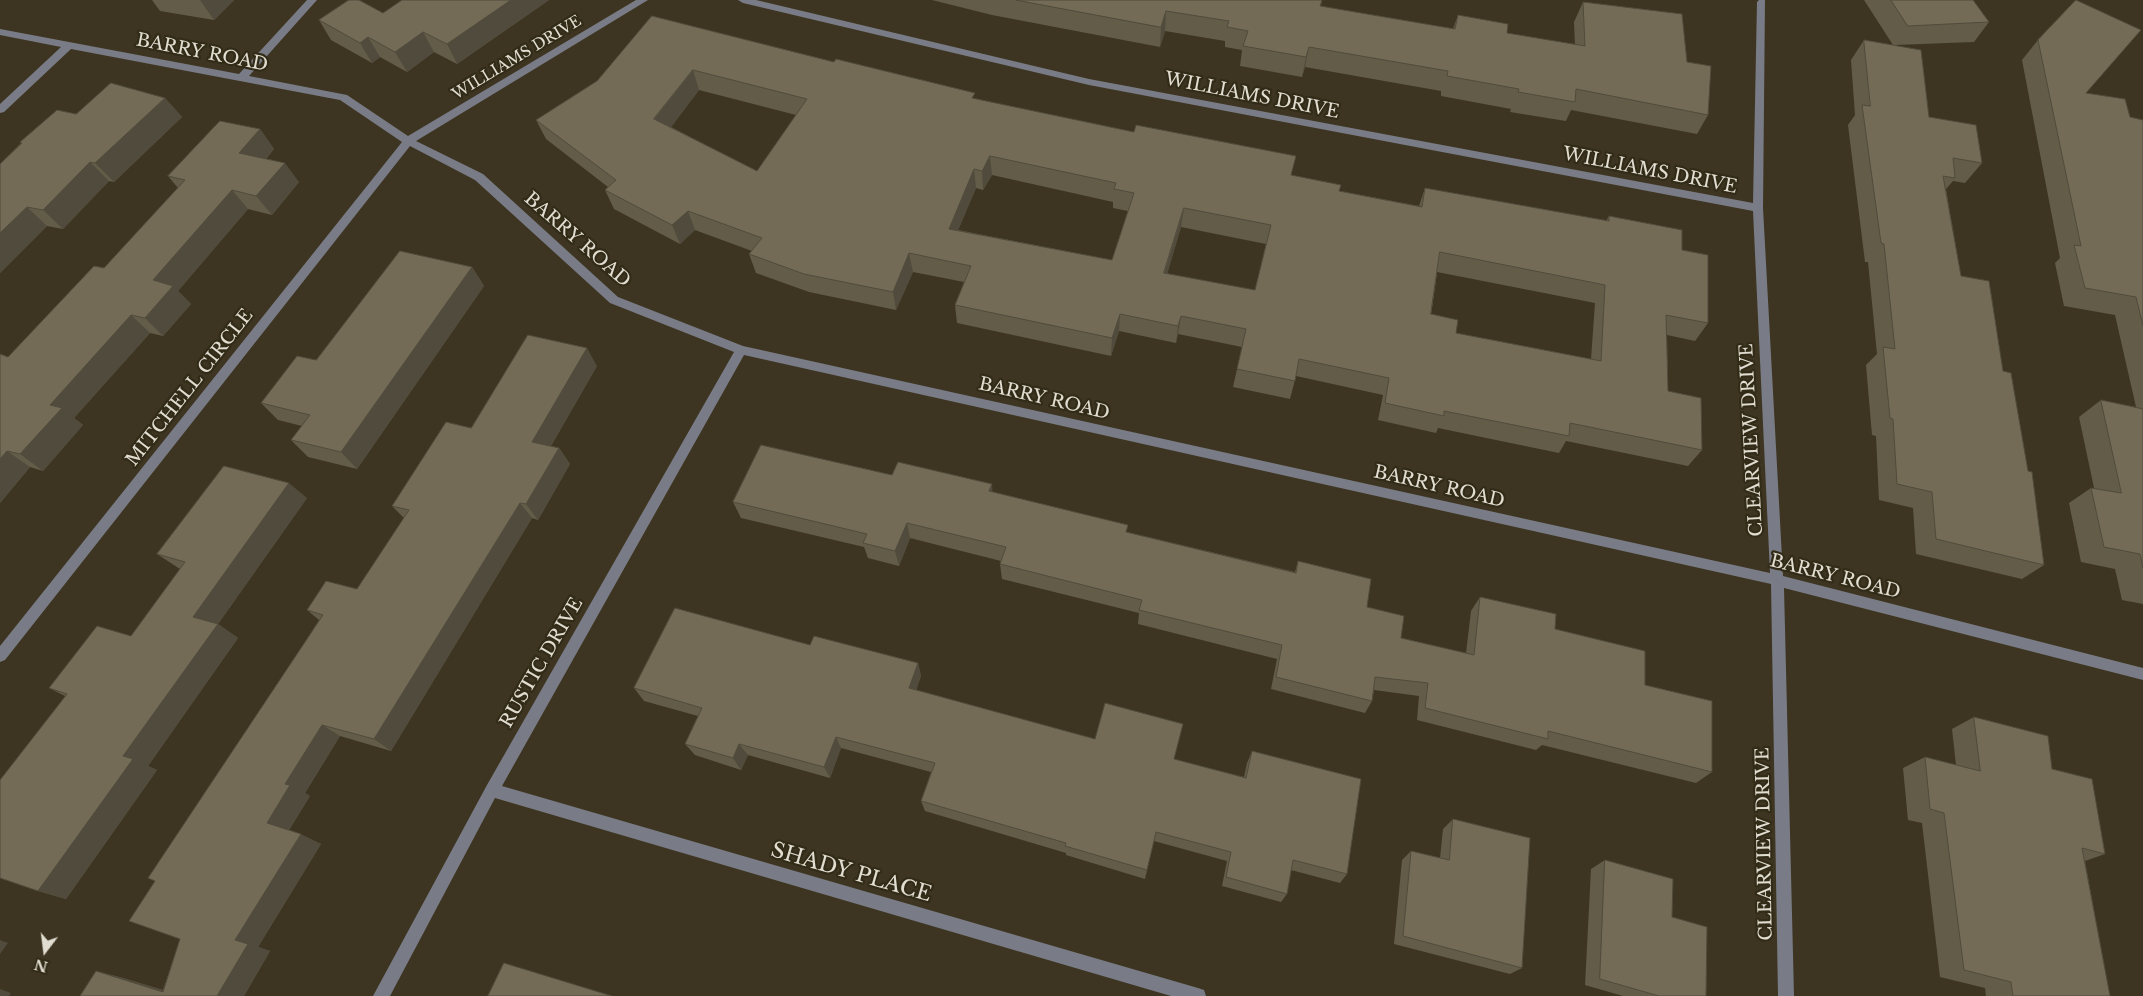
<!DOCTYPE html>
<html>
<head>
<meta charset="utf-8">
<style>
	body { margin:0 }
	#map { position:relative; width:2143px; height:996px; overflow:hidden; background:#3d3521; font-family:"Libre Baskerville",serif }
	canvas { display:block }
	.north { position:absolute; left:20px; top:926px; width:50px; height:50px; -webkit-text-stroke:4px #322b17; paint-order:stroke; rotate:195deg; font-size:14px; font-weight:700; line-height:20px; text-align:center; color:#e1ddd1 }
	.north::after { content:''; display:block; margin:auto; width:18px; height:22px; background:#e1ddd1; clip-path:polygon(50% 0,100% 100%,50% 72%,0 100%) }
</style>
</head>
<body>
<div id="map">
<canvas width="2143" height="996"></canvas>
<div class="north">N</div>
</div>
<script>
const context = document.querySelector('canvas').getContext('2d');
context.lineJoin = 'round';
function paint(path, color) {
  context.fillStyle = color;
  context.fill(path, 'evenodd');
}
function stroke(path, color, width, dash) {
  context.strokeStyle = color;
  context.lineWidth = width;
  context.lineCap = dash ? 'butt' : 'round';
  context.setLineDash(dash || []);
  context.stroke(path);
}
function label(font, color, halo, rows, align = 'center') {
  context.font = font + ' "Libre Baskerville",serif';
  context.lineWidth = 4.5;
  context.setLineDash([]);
  context.textBaseline = 'middle';
  context.strokeStyle = halo;
  context.fillStyle = color;
  for (const [text, x, y, turn = 0] of rows) {
    context.save();
    context.translate(x, y);
    context.rotate((+turn || 0) * Math.PI / 180);
    context.textAlign = isNaN(turn) ? turn : align;
    if (halo) context.strokeText(text, 0, 0);
    context.fillText(text, 0, 0);
    context.restore();
  }
}
const minor = new Path2D(`
	M307,0h10l-68,76 98,19 61,41 228,-136h12l-232,141 67,33 135,123 125,49 1027,227 -17,-362 -664,-126 -346,-82 -5,-3h18l333,79 664,124 4,-201 2,-2h6l-2,208 20,368 360,92v12l-359,-92 10,408h-16l-7,-412 -1027,-229 -242,431 696,202 6,2 2,6h-35l-676,-198 -105,198h-17l114,-211 247,-433 -124,-49 -135,-123 -65,-34 -405,514 -5,2v-16l402,-504 -62,-42 -269,-51 -67,63 -4,1v-9l61,-57 -61,-12v-6l239,45z`);
const wall = new Path2D(`
	M152,0h82l-20,20 -54,-9z
	M549,0l-92,64 -23,-12 -27,20 -27,-15 -8,6 -41,-23 -12,-20 64,-7z
	M932,0h390l-1,6 132,23 5,-14 49,18 68,12 -1,-23 9,-20 104,60 21,53 -11,19 -126,-24 -5,11 -56,-9 1,-3 -70,-13v-5l-136,-24 -3,10 -62,-11 2,-16 -17,-3v-6l-60,-10 -5,16 -168,-32z
	M1864,0h109l16,22 -15,20 -79,3 34,72 53,46 -17,20 -12,-2 -7,8 15,87 42,95 41,194 -22,14 -106,-25 -3,-46 -34,-8 -3,-64 -4,-1 -6,-70 11,-11 -9,-92h-3l-17,-137 7,-10 -4,-55 13,-20 29,5z
	M652,16l323,83 316,77 48,15 80,15 6,-18 181,33 3,-5 73,34 26,73 -13,18 -28,-6 1,56 34,59 -14,16 -122,-25 -7,12 -121,-25 -2,5 -58,-13 5,-25 -87,-19 -6,23 -57,-12 9,-40 -64,-13 -2,9 -57,-12 -8,25 -154,-33 -2,-18 9,-23 -51,-10 -17,38 -87,-18 -53,-19 -7,-19 3,-3 -57,-21 -15,14 -66,-35 -9,-19 3,-3 -62,-48 -10,-19 61,-39zM699,90l97,25 -39,56 -86,-44zM992,175l121,27v6l15,3 -16,49 -154,-30 18,-42 7,2zM1181,227l85,17 -11,46 -88,-16zM1437,272l158,31 -4,56 -135,-26 -25,-19z
	M2038,40l48,53 44,24 13,3v484l-21,-4 -7,-31 -34,-7 -12,-59 22,-15h3l-15,-71 22,-17 35,7 -21,-92 -51,-9 -9,-43 5,-5 -38,-198z
	M165,98l17,19 -68,65 -5,-1 -46,48 -16,-3 -47,47v-109l21,-21 -1,-1 56,-28z
	M260,129l14,20 -8,10 33,23 -27,33 -24,-6 -70,82 13,13 -28,32 -13,-3 -76,85 9,7 -40,46 -13,-4 -30,36v-149l8,3 96,-89 74,-80 -10,-12z
	M472,267l12,19 -127,183 -49,-12 -17,-17 11,-14 -24,-6 -17,-17 55,-43z
	M597,366l-46,80 8,2 11,16 -32,56 -6,-2 -141,233 -51,-15 -35,57 5,3 -21,34 32,14 -63,103 12,4 -26,45h-164l16,-25 27,7 40,12 17,-51 -25,-58 164,-261 -12,-10 50,-21 47,-71 -12,-12 79,-78z
	M892,475l100,17 135,40 168,40 3,-11 69,46 34,31 65,15 5,-42 9,-14 75,32 90,56 67,87 -16,11 -154,-38 -6,5 -119,-30 2,-24 -45,-6 -2,11 -7,12 -94,-24 6,-30 -139,-35 1,-11 -137,-34 -2,-15 1,-3 -91,-23 -11,28 -31,-8 -4,-11 -123,-29 -8,-16z
	M307,498l-89,126 20,14 -90,128 9,4 -91,129 -28,-8 27,-195 -16,-8 82,-52 49,-67 -23,-15z
	M810,645l108,18 3,13 -5,14 179,49 149,38 3,-14 5,-12 95,123 -7,9 -49,-13 -4,24 -6,8 -59,-16 5,-25 -73,-20 -9,38 -79,-24v-2l-141,-42 -4,-10 10,-29 -90,-24 -11,30 -82,-23 -7,15 -46,-15 -10,-11 13,-28 -54,-15 -10,-13z
	M1974,717l78,52 53,85 -20,7 25,135h-124l-1,-8 -45,-11 -18,-154 -14,-3 -5,-52 22,-11 31,8 -4,-36z
	M1453,819l69,149 -12,6 -116,-30 8,-84 9,-9 29,7 3,-29z
	M1605,860l101,136h-83l-38,-11 6,-116z`);
const shadedWall = new Path2D(`
	M200,0h34l-20,20z
	M511,0h38l-92,64 -10,-20z
	M1166,11l-1,20 -5,16 1,-20z
	M423,32l11,20 -27,20 -12,-20z
	M368,37l12,20 -8,6 -12,-20z
	M1309,47l-4,20 -3,10 4,-20z
	M693,70l6,20 -37,49 -8,-20z
	M165,98l17,19 -68,65 -19,-19z
	M260,129l14,20 -20,23 -15,-19z
	M990,156l2,19 -9,15 -1,-19z
	M90,162l19,19 -46,48 -20,-19z
	M285,163l14,19 -27,33 -16,-19z
	M974,169l2,19 -25,59 -2,-18z
	M232,190l16,19 -70,82 13,13 -28,32 -18,-18 8,-38z
	M27,207l20,19 -47,47v-40z
	M1184,208l-3,19 -19,65 2,-19z
	M688,211l7,19 -15,14 -8,-19z
	M909,253l4,19 -17,38 -3,-18z
	M472,267l12,19 -127,183 -16,-17z
	M1120,314l-1,17 -8,25 1,-18z
	M131,315l19,18 -76,85 9,7 -40,46 -23,-17 30,-49z
	M1181,316l-3,18 -2,9 2,-17z
	M587,348l10,18 -53,92 -12,-16z
	M559,448l11,16 -32,56 -12,-16z
	M7,451l23,16 -30,36v-44z
	M289,483l18,15 -89,126 20,14 -90,128 9,4 -91,129 -28,-8 85,-135 70,-139z
	M992,484l1,16 -4,-9z
	M520,503l12,15 -141,233 -17,-12z
	M907,523l3,15 -11,28 -4,-15z
	M918,663l3,13 -8,24 -4,-12z
	M322,725l18,11 -35,57 5,3 -23,37 -20,-10 18,-39z
	M836,737l5,11 -11,30 -6,-11z
	M739,744l9,11 -7,15 -8,-12z
	M301,834l20,10 -63,103 12,4 -26,45h-27l18,-56z
	M0,940l8,3 -8,11z
	M96,971l27,7 59,18 -19,-4z
	M0,989l11,4 -2,3h-9z`);
const building = new Path2D(`
	M349,0h10l24,13 19,-13h109l-64,44 -24,-12 -28,20 -27,-15 -8,6 -41,-23z
	M1016,0h306l-2,6 135,23 3,-14 50,9 -1,9 78,13 -2,-44 99,12 5,48 24,4 -3,49 -132,-26 -1,13 -57,-10 1,-3 -72,-13 1,-5 -139,-24 -3,10 -63,-11 5,-15 -21,-4 2,-6 -63,-10 -5,16z
	M1891,0h82l16,22 -81,4z
	M2076,0l65,30 -55,63 39,6 5,18 13,3v206l-7,-29 -51,-9 -11,-43 7,1 -43,-206z
	M652,16l182,46 2,-3 139,34 -3,5 162,34 2,-7 160,31 -5,19 50,10 -2,6 83,16 3,-19 184,33v-5l73,14v20l26,5v68l-42,-8 2,76 33,7 1,52 -132,-27 -1,13 -125,-25v5l-59,-13 4,-25 -90,-19 -4,22 -58,-12 9,-40 -65,-13 -3,10 -58,-12 -8,24 -157,-33 16,-39 -62,-13 -16,39 -89,-18 -55,-20 13,-16 -74,-27 -16,14 -67,-35 11,-10 -80,-60 61,-39zM693,70l114,29 -50,72 -103,-52zM990,156l126,27 -2,6 20,4 -22,67 -163,-31 25,-60 8,2zM1184,208l87,17 -16,65 -91,-17zM1440,252l165,33 -4,76 -145,-28 2,-13 -27,-6z
	M1864,40l57,10 8,67 47,8 6,38 -29,-5 2,20 -12,-2 18,100 28,5 14,90 8,2 17,98 4,1 12,93 -108,-26 -4,-47 -35,-8 -4,-65 -3,-1 -7,-71 12,2 -11,-105 -3,-1 -19,-138 8,1z
	M111,83l54,15 -70,65 -5,-1 -47,48 -16,-3 -27,26v-69l22,-21 -2,-1 37,-32 19,4z
	M220,121l40,8 -21,24 46,10 -29,33 -24,-6 -79,90 20,6 -28,32 -14,-3 -81,90 12,3 -42,46 -13,-3 -7,8v-105l8,3 86,-91 10,2 81,-88 -17,-4z
	M400,251l72,16 -131,185 -50,-12 19,-25 -49,-12 36,-47 19,4z
	M528,335l59,13 -55,94 27,6 -33,56 -6,-1 -146,236 -52,-14 -37,59 5,1 -23,38 34,11 -66,106 13,4 -31,52h-137l16,-25 67,21 17,-53 -51,-18 26,-40 -7,-3 175,-263 -16,-5 19,-29 31,8 52,-79 -17,-4 54,-84 25,6z
	M2101,400l42,9v159l-3,-14 -36,-7 -13,-59 30,5z
	M761,445l131,30 6,-13 94,22 -3,7 139,34 -2,7 170,41 2,-12 73,18 -4,28 37,9 -3,22 73,17 6,-58 76,17 -1,15 90,22v34l67,16v71l-164,-41v8l-123,-31 3,-25 -53,-6 -3,24 -96,-24 6,-32 -143,-35 3,-10 -142,-36 6,-17 -99,-24 -12,28 -32,-8 4,-9 -134,-32z
	M224,466l65,17 -96,134 25,7 -95,132 10,3 -95,132 -38,-13v-98l67,-86 -18,-6 48,-62 34,10 54,-74 -28,-8z
	M675,608l135,37 4,-9 104,27 -9,25 186,51 10,-36 78,21 -9,35 72,19 6,-27 109,28 -14,95 -54,-14 -6,34 -61,-17 5,-25 -75,-20 -9,38 -82,-24 1,-3 -145,-42 14,-38 -99,-26 -12,30 -85,-23 -6,14 -48,-14 17,-36 -68,-20z
	M1974,717l74,19 4,33 40,10 13,75 -23,-6 28,148h-97l-2,-14 -47,-12 -20,-157 -14,-4 -5,-52 55,14z
	M1453,819l77,19 -8,130 -119,-32 8,-85 38,9z
	M1605,860l68,19 -1,38 35,10 -1,69h-47l-59,-17z
	M504,963l108,33h-124z`);
const farStreetnames = [
	["WILLIAMS DRIVE",517,58,-31]
];
const streetNames = [
	["BARRY ROAD",202,53,11],
	["WILLIAMS DRIVE",1252,96,11],
	["WILLIAMS DRIVE",1650,171,11],
	["BARRY ROAD",577,240,41],
	["MITCHELL CIRCLE",190,388,-52],
	["BARRY ROAD",1044,399,13],
	["CLEARVIEW DRIVE",1752,440,-93],
	["BARRY ROAD",1439,487,13],
	["BARRY ROAD",1835,577,14],
	["RUSTIC DRIVE",542,663,-60],
	["CLEARVIEW DRIVE",1765,844,-91]
];
const nearStreetnames = [
	["SHADY PLACE",851,873,16]
];
paint(minor, '#797c86');
paint(wall, '#635c49');
paint(shadedWall, '#504b3c');
paint(building, '#736b55');
stroke(building, '#504b3c', 1);
label('15px', '#e1ddd1', '#322b17', farStreetnames);
label('18px', '#e1ddd1', '#322b17', streetNames);
label('21px', '#e1ddd1', '#322b17', nearStreetnames);
</script>
</body>
</html>
